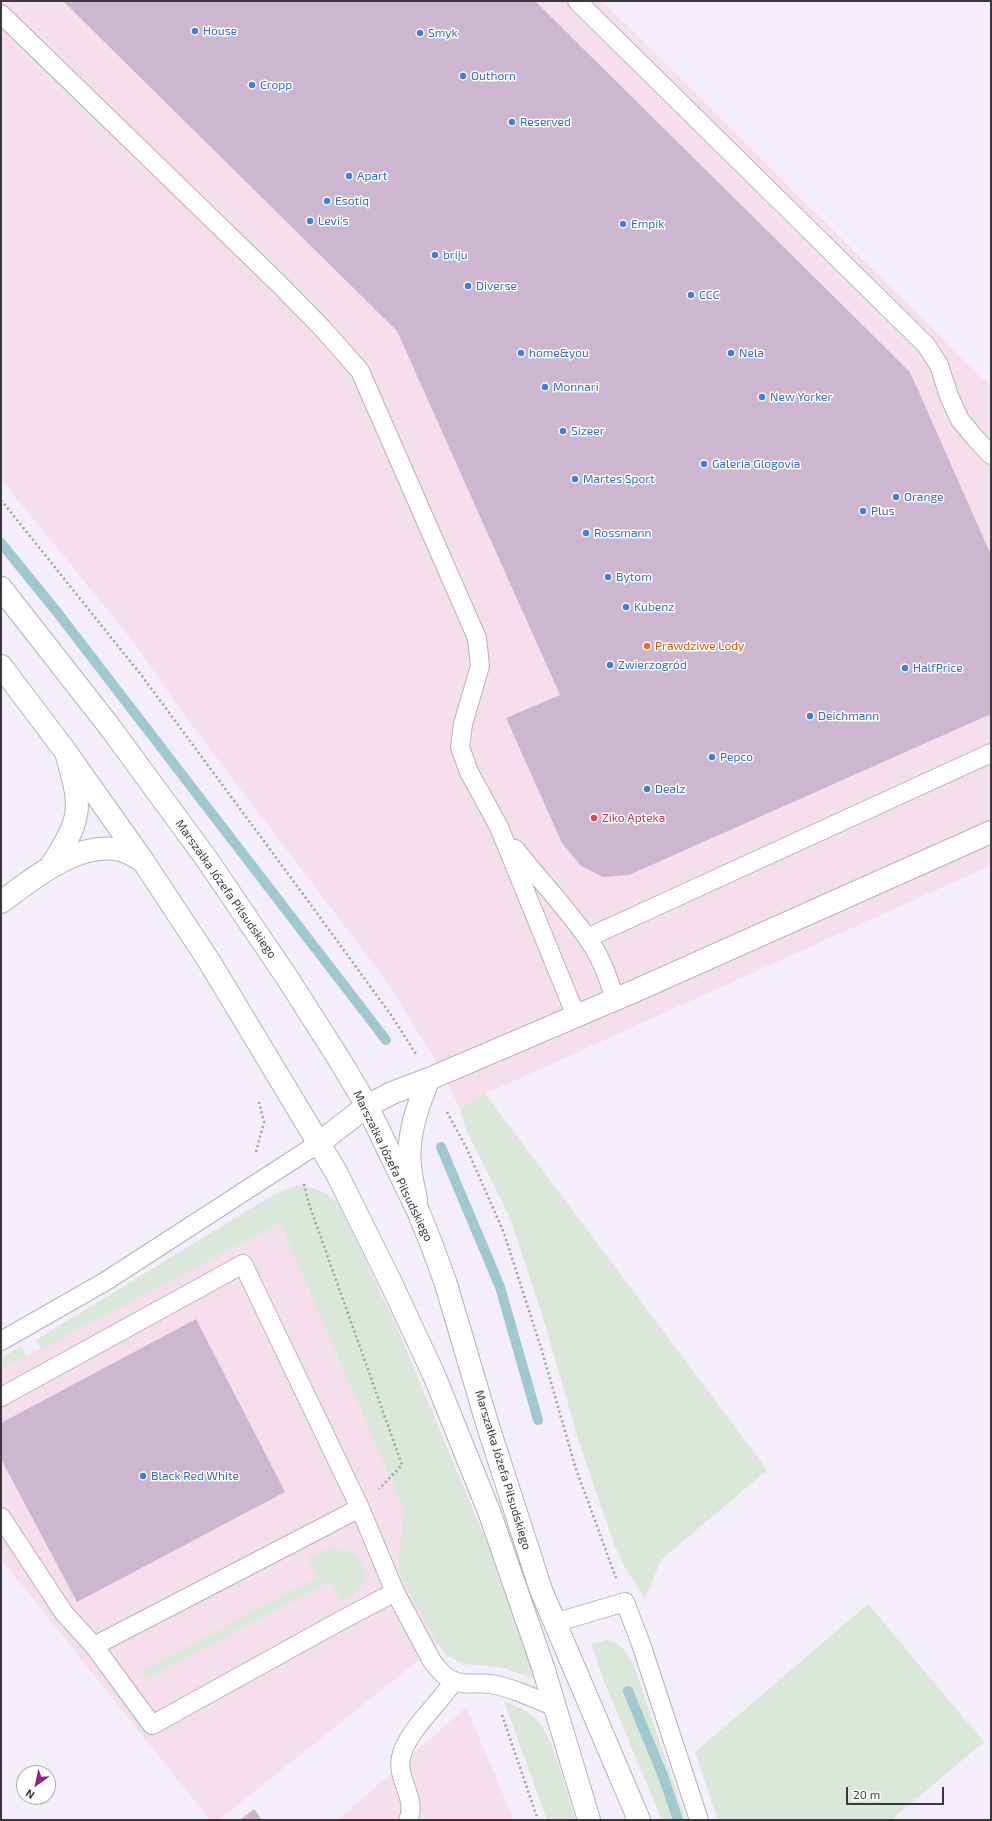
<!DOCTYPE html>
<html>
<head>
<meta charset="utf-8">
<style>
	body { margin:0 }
	#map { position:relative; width:992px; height:1821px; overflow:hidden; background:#f4edfa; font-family:"Exo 2",sans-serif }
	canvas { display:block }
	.frame { position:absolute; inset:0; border:2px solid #3b383d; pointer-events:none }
	.north { position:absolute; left:16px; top:1765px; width:40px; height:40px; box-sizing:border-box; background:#fff; border:1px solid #b1afb1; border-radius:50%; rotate:213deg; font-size:11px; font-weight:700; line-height:16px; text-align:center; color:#3b383d }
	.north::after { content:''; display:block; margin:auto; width:14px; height:18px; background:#932383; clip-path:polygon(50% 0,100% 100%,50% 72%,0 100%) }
	.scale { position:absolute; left:846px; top:1787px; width:98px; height:18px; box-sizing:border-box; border:2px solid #3b383d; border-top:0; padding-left:5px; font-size:12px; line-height:14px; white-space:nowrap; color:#3b383d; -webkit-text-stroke:3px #fff; paint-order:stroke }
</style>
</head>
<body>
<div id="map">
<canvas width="992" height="1821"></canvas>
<div class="frame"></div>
<div class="north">N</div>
<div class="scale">20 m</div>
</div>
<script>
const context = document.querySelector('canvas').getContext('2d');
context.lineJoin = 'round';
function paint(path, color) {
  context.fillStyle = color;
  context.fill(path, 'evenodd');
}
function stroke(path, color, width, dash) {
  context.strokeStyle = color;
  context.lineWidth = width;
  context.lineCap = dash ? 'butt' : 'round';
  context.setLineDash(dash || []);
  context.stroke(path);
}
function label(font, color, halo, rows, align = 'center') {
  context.font = font + ' "Exo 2",sans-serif';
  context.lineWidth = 3;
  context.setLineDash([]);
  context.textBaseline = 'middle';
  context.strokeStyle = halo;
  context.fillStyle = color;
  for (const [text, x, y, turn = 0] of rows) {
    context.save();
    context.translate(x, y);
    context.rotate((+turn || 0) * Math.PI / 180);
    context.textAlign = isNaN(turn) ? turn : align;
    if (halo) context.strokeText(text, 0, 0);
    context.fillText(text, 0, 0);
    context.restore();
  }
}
const commercial = new Path2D(`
	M1,1h601l389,386v478l-506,229 -25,14 -24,-47 -48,-78 -206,-271 -46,-67 -135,-166z
	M280,1223l124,287 50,122 -235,188h-9l-209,-261v-190z
	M466,1707l48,113h-176z`);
const green = new Path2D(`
	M485,1094l282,376 -106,90 -16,38 -20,-31 -11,-23 -35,-102 -34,-118 -34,-104 -46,-93 -5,-19z
	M299,1185l13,3 14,5 12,11 14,28 44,93 95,228 44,126 -35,-12 -37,-3 -17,-9 -11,-16 -34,-62 -3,-16 6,-51 -124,-287 -239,126 -5,-9 232,-142 16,-8z
	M21,1347l5,9 -25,13v-11z
	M329,1548c8,1 20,1 27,7 19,17 6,39 -16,46l-10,-20 -183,97 -5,-7 176,-94 -10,-19z
	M868,1604l116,138 -93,78h-173l-23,-68z
	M607,1640c18,5 21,15 29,31l50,149h-24l-57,-136 -14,-40z
	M504,1701c11,5 22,9 30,16 20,18 33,77 41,103h-28z`);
const stream = new Path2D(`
	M1,543l56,69 329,428
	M441,1147l59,140 38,133
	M628,1691l35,85 15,44`);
const building = new Path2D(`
	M63,1h472l375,371 81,183v159l-362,161 -26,2 -22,-11 -19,-23 -56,-125 54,-23 -163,-364z
	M196,1319l89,173 -208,110 -76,-143v-36z
	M254,1809l8,11h-22z`);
const path = new Path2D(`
	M1,500l141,176 169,229 80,110 25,39
	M447,1112l20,37 37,84 38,118 33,115 41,112
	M256,1152l8,-30 -5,-20
	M304,1184l5,20 93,261 -23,24
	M502,1715l36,105`);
const lane = new Path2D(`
	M577,1l349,344 13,20 10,31 11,24 16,19 15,16
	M1,14l278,270 44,45 37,42 117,267 3,28 -17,58 -3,23 9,25 30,55 77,189
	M515,849c25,32 55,62 77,96 11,17 17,36 23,54
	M587,938l404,-185
	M1,1341l105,-60 213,-138
	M1,1397l242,-133 117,244 -266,138
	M360,1508l35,84 37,69c5,7 13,17 22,20 11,5 25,1 37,3 22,4 43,14 64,23
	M1,1517l63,96 30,33 58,79 188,-104 55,-29
	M554,1623l71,-21 16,42 58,176
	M408,1820c10,-20 -12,-41 -7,-63 6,-26 38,-53 53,-76`);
const street = new Path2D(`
	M51,866c30,-47 32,-56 16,-110
	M1,902c32,-23 77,-62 120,-52 7,2 15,7 22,11
	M319,1143l48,-37 25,-13 37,-14 208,-89 354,-158
	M416,1200c-2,-11 -5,-23 -6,-34 -3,-30 7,-59 19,-87`);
const primary = new Path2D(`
	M1,588l108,138 97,132 82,121 51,80 28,47 51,105 13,32 15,41 41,139 54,167 98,230
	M1,666l65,86 77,109 66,100 127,211 55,111 43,92 56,139 53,153 46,153`);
const markers = [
	[195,31,4,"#3f7fe0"],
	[420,33,4,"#3f7fe0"],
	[463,76,4,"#3f7fe0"],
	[252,85,4,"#3f7fe0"],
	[512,122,4,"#3f7fe0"],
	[349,176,4,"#3f7fe0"],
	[327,201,4,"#3f7fe0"],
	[310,221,4,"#3f7fe0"],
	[623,224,4,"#3f7fe0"],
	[435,255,4,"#3f7fe0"],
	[468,286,4,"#3f7fe0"],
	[691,295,4,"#3f7fe0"],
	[521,353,4,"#3f7fe0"],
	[731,353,4,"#3f7fe0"],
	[545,387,4,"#3f7fe0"],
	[762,397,4,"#3f7fe0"],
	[563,431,4,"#3f7fe0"],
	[704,464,4,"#3f7fe0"],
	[575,479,4,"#3f7fe0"],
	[896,497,4,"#3f7fe0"],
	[863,511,4,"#3f7fe0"],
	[586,533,4,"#3f7fe0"],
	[608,577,4,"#3f7fe0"],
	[626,607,4,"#3f7fe0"],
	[647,646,4,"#e8710a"],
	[610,665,4,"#3f7fe0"],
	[905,668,4,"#3f7fe0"],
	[810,716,4,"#3f7fe0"],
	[712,757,4,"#3f7fe0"],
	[647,789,4,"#3f7fe0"],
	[594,818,4,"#e0444e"],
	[143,1476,4,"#3f7fe0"]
];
const shopNames = [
	["House",203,31],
	["Smyk",428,33],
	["Outhorn",471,76],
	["Cropp",260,85],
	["Reserved",520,122],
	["Apart",357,176],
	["Esotiq",335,201],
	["Levi's",318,221],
	["Empik",631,224],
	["briju",443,255],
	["Diverse",476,286],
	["CCC",699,295],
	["home&you",529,353],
	["Nela",739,353],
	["Monnari",553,387],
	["New Yorker",770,397],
	["Sizeer",571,431],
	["Galeria Glogovia",712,464],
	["Martes Sport",583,479],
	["Orange",904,497],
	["Plus",871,511],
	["Rossmann",594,533],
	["Bytom",616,577],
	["Kubenz",634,607],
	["Zwierzogród",618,665],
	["HalfPrice",913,668],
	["Deichmann",818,716],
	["Pepco",720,757],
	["Dealz",655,789],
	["Black Red White",151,1476]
];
const foodNames = [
	["Prawdziwe Lody",655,646]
];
const healthNames = [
	["Ziko Apteka",602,818]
];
const streetNames = [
	["Marszałka Józefa Piłsudskiego",226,889,55],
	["Marszałka Józefa Piłsudskiego",393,1166,64],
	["Marszałka Józefa Piłsudskiego",503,1470,73]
];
paint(commercial, '#f6dfec');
paint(green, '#d9e8d8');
stroke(stream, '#a1c7d0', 10);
paint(building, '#cdb7d0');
stroke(lane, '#b7b1bd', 20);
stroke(street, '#b7b1bd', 24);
stroke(primary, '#b7b1bd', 24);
stroke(path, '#a49ea8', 2.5, [2, 3]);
stroke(lane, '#fff', 18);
stroke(street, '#fff', 22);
stroke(primary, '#fff', 22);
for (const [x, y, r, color] of markers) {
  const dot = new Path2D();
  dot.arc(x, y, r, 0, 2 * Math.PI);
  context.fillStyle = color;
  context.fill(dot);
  stroke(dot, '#fff', 1.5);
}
label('12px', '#366cbe', '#fff', shopNames, 'left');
label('12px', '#c56008', '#fff', foodNames, 'left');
label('12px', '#be3a42', '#fff', healthNames, 'left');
label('12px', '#3b383d', '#fff', streetNames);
</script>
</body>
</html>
